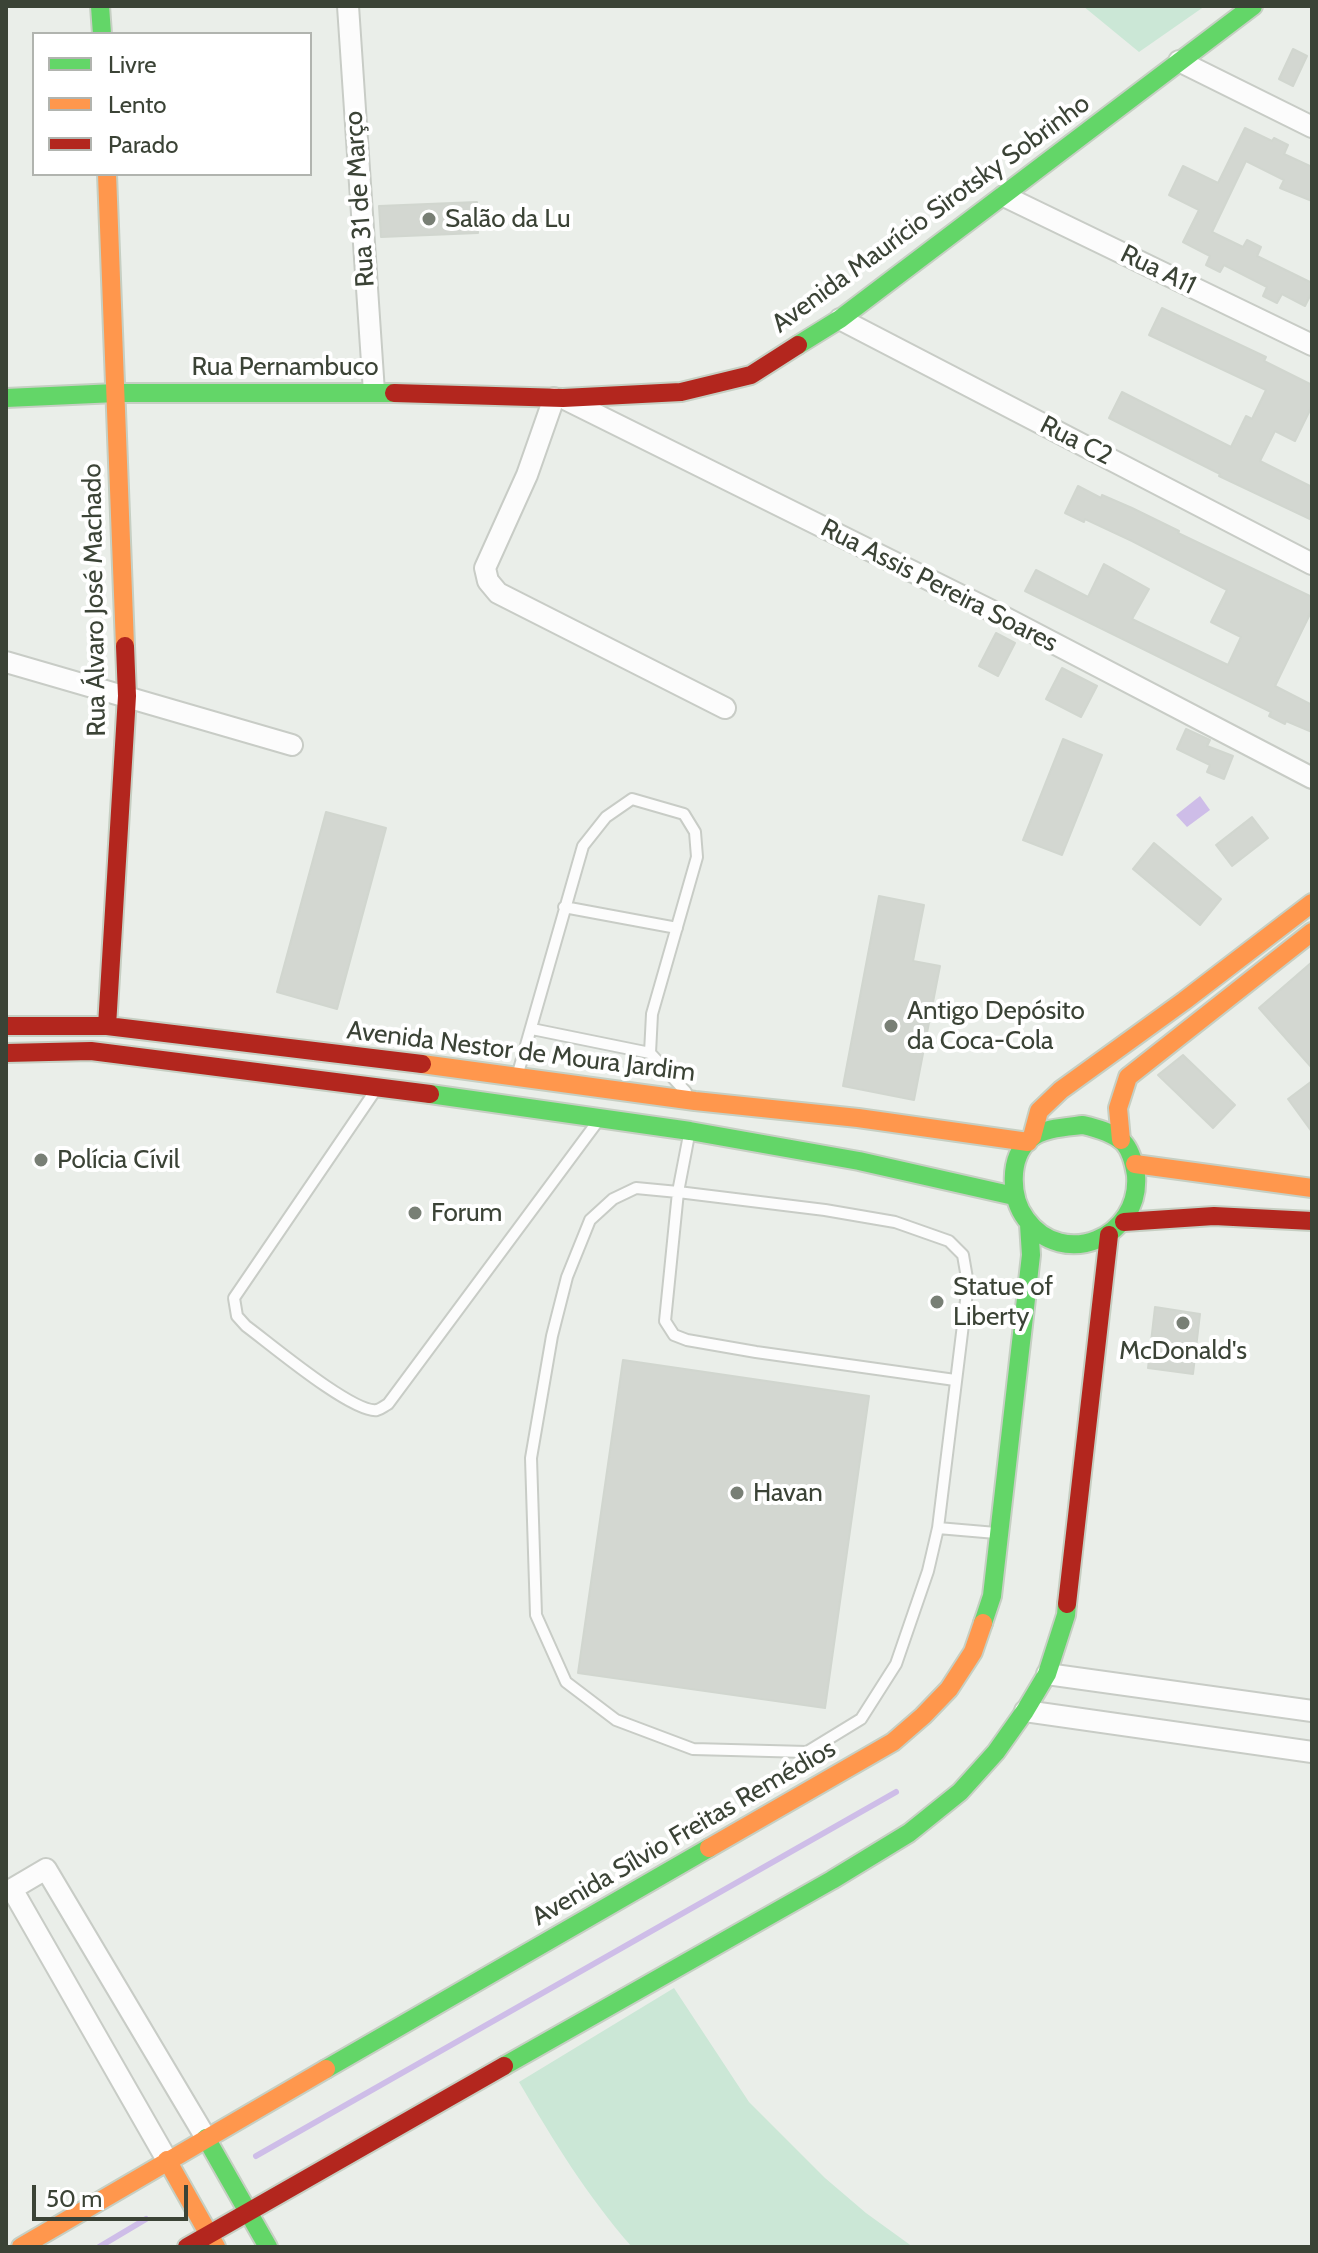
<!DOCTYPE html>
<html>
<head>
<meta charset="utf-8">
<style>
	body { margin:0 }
	#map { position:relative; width:1318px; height:2253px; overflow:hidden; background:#eaeee9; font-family:Cabin,sans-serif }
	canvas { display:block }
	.frame { position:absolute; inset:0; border:8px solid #3b4336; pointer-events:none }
	.legend { position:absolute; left:32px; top:32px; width:280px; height:144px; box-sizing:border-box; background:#fff; border:2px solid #b1b4af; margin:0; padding:10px 14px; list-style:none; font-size:24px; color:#3b4336 }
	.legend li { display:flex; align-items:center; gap:16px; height:40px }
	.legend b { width:40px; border:2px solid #b1b4af }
	.scale { position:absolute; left:32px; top:2185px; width:156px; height:36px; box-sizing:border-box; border:4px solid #3b4336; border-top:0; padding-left:10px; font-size:24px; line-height:28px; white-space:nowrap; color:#3b4336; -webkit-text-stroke:6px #fff; paint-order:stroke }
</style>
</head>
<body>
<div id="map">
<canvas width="1318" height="2253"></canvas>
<div class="frame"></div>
<ul class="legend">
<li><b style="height:10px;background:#63d668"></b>Livre</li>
<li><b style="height:10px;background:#ff974d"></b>Lento</li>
<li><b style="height:10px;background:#b3261e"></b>Parado</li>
</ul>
<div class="scale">50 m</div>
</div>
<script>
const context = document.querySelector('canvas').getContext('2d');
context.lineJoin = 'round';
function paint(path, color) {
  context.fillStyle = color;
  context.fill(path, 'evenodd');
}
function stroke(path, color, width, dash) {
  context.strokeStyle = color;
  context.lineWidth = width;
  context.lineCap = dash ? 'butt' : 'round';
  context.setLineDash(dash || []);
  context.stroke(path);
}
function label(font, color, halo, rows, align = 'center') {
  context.font = font + ' Cabin,sans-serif';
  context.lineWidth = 8;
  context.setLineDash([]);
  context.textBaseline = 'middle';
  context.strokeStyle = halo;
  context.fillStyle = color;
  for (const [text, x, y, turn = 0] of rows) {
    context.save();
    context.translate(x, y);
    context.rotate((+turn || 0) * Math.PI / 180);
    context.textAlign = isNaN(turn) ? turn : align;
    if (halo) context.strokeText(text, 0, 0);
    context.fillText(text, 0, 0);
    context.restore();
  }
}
const green = new Path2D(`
	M1083,6h122l-66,46z
	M674,1988l75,114 76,76 41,35 47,34h-281c-45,-51 -79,-107 -113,-165z`);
const water = new Path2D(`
	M1200,796l10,14 -23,17 -11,-12z`);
const stream = new Path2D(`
	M256,2156l640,-364
	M99,2247l47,-28`);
const building = new Path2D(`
	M1293,49l14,7 -14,30 -14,-7z
	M1245,128l27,13 2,-3 14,7 -4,9 28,13v34l-32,-13 4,-8 -38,-19 -34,71 31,15 4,-7 14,7 -4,9 55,27v9l-7,14 -23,-12 -5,9 -14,-7 4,-9 -43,-22 -4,7 -14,-7 4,-9 -27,-14 16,-32 -30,-15 14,-29 35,17z
	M477,202l1,31 -97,4 -2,-31z
	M1162,308l104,49 -2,4 48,24v21l-17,35 -20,-10 -15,30 52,26v33l-93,-44 1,-2 -111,-56 13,-26 109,55 15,-31 6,3 14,-29 -117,-55z
	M1078,486l23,12 1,-3 30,13 47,23 -1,2 134,64v13l-37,76 37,19v27l-26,-11 -1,3 -16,-8 2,-4 -246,-121 11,-21 52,27 16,-33 45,25 -17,30 96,46 13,-28 -30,-15 16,-32 -95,-49 -47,-22 -1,3 -19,-9z
	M996,633l19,10 -17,33 -19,-10z
	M1062,668l35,18 -16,31 -35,-18z
	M1186,729l24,11 -3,6 26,10 -9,23 -17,-7 3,-7 -33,-16z
	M1063,739l39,16 -40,100 -39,-15z
	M326,812l60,16 -49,181 -60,-17z
	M1252,817l16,21 -36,28 -16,-21z
	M1154,843l67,56 -21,26 -67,-56z
	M879,896l45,9 -11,56 27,5 -26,134 -71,-14z
	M1312,962v106l-53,-60z
	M1183,1055l52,50 -22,23 -55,-53z
	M1312,1081v51l-24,-33z
	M1155,1307l45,7 -7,60 -45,-6z
	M623,1360l246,36 -44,312 -247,-35z`);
const lane = new Path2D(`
	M564,907l113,21
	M532,1029l118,24
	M518,1073l65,-227 23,-29 26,-18 52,15 11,18 2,25 -45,157 -2,39 36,39
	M375,1091l-141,207 3,18 9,10c22,16 107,88 131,84 4,-1 7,-4 11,-6l210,-283
	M689,1135l-11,57 147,18 70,12 54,19 14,14 5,29 -30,244 58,5
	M938,1528l-10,43 -32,93 -35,55 -54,33 -114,-3 -77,-29 -50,-38 -30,-67 -5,-157 21,-122 15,-59 23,-57 23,-21 23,-11 42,4 -13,129 9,14 13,5 69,12 199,28`);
const street = new Path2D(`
	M348,6l26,386
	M1179,61l133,66
	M1004,196l308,149
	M840,319l472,245
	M554,398l-27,77 -42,93 3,13 10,12 227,115
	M567,400l431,214 314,164
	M6,662l286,83
	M1047,1674l265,37
	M1025,1711l287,41
	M167,2160l-155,-271 34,-20 160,269`);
const fast = new Path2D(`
	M100,6l2,28
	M798,345l42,-26 413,-313
	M6,398l110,-5h278
	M430,1094l260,37 169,30 155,35
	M1083,1125c13,3 29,7 40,17 8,8 11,21 13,33 5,63 -73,95 -110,44 -16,-21 -18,-61 4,-80 12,-11 37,-12 53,-14z
	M983,1623l9,-27 39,-341 -2,-31
	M504,2066l328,-186 77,-47 51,-41 36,-40 29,-41 22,-37 19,-59 1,-11
	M326,2069l383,-221
	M206,2138l62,109`);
const slow = new Path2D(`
	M107,174l18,472
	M422,1064l273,37 163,17 170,24
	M1032,1137l7,-26 22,-21 123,-89 128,-98
	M1121,1140l-3,-32 10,-31 184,-145
	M1135,1164l177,24
	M709,1848l184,-106 30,-26 26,-27 24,-37 10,-29
	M167,2160l49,87
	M21,2247l305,-178`);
const jam = new Path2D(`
	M394,393l169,5 118,-6 70,-17 47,-30
	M6,1026h101l315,38
	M107,1026l20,-330 -2,-50
	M6,1053l85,-2 339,43
	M1124,1222l90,-6 98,5
	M1067,1604l42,-369
	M187,2247l317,-181`);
const markers = [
	[429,219,8,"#787f75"],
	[891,1026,8,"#787f75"],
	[41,1160,8,"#787f75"],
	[415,1213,8,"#787f75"],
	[937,1302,8,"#787f75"],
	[1183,1323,8,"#787f75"],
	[737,1493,8,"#787f75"]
];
const streetNames = [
	["Rua 31 de Março",360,199,-94],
	["Avenida Maurício Sirotsky Sobrinho",931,214,-36],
	["Rua A11",1158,270,26],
	["Rua Pernambuco",285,367],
	["Rua C2",1076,441,27],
	["Rua Assis Pereira Soares",939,586,27],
	["Rua Álvaro José Machado",95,600,-91],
	["Avenida Nestor de Moura Jardim",521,1052,7],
	["Avenida Sílvio Freitas Remédios",684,1833,-30]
];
const poiNames = [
	["Salão da Lu",445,219],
	["Antigo Depósito",907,1011],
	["da Coca-Cola",907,1041],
	["Polícia Cívil",57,1160],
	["Forum",431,1213],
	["Statue of",953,1287],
	["Liberty",953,1317],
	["McDonald's",1183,1351,"center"],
	["Havan",753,1493]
];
paint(green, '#cbe7d6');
paint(water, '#cebde8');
stroke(stream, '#cebde8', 6);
paint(building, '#d3d7d1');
stroke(building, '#d1d6cf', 2);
stroke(lane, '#c8ccc6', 14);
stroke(street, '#c8ccc6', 24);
stroke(fast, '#c6cfc3', 22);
stroke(slow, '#c6cfc3', 22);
stroke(jam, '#c6cfc3', 22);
stroke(lane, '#fcfcfc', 10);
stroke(street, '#fcfcfc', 20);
stroke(fast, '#63d668', 18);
stroke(slow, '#ff974d', 18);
stroke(jam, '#b3261e', 18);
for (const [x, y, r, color] of markers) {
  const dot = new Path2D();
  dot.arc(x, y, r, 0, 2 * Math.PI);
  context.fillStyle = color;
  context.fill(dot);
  stroke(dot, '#fff', 3);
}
label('26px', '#3b4336', '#fff', streetNames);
label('26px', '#3b4336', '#fff', poiNames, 'left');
</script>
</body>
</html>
